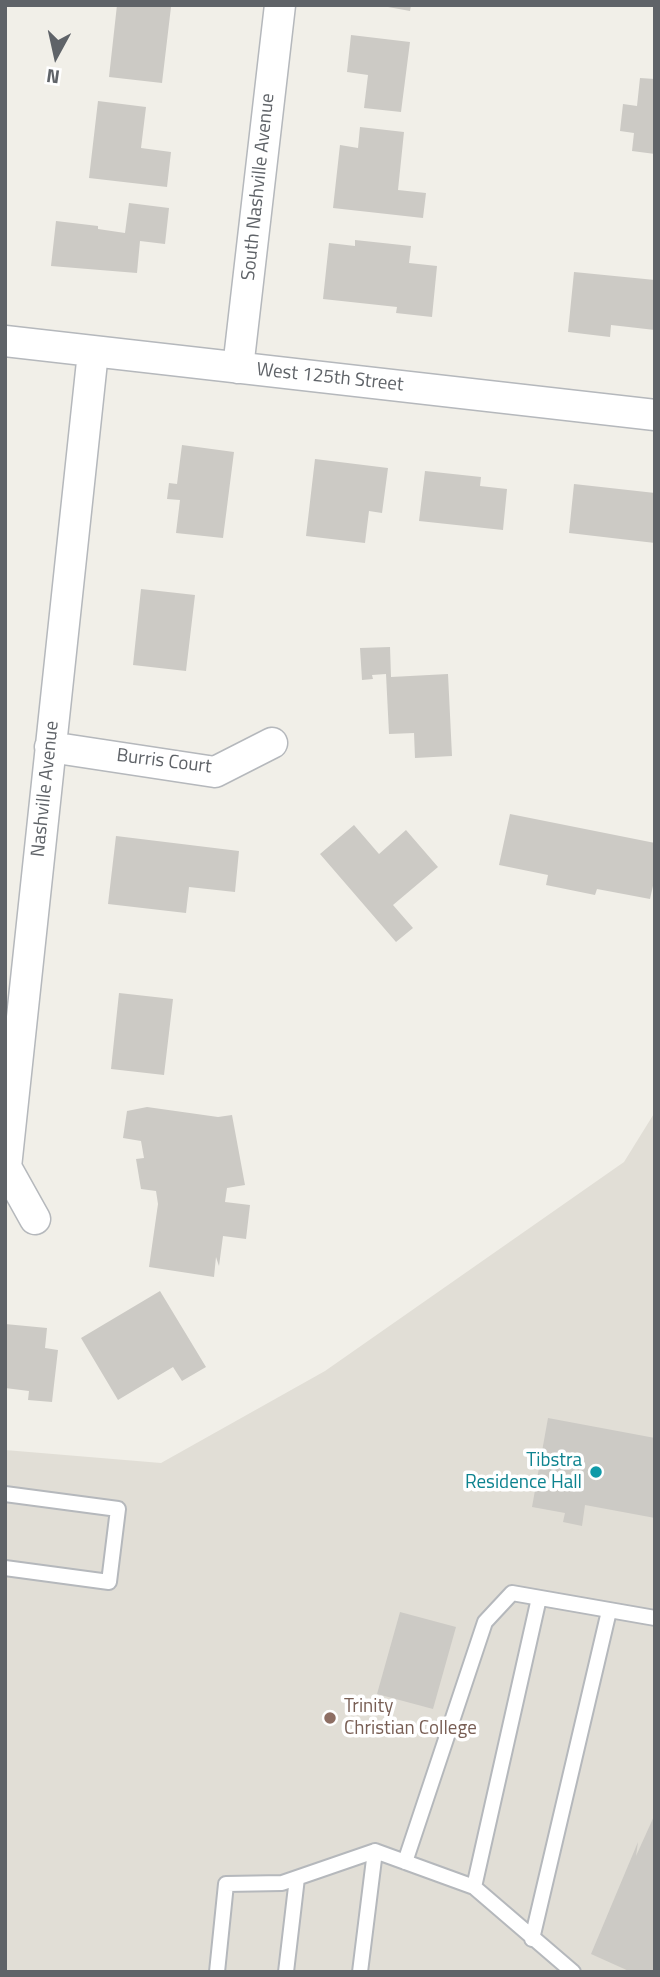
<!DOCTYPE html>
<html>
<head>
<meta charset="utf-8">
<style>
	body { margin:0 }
	#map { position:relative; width:660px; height:1977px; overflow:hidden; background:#f1efe8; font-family:"Titillium Web",sans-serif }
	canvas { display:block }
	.frame { position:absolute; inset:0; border:7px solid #5f6368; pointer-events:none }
	.north { position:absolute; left:21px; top:21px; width:70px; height:70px; -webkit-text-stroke:5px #fff; paint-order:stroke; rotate:188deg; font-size:19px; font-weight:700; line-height:28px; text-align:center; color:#5f6368 }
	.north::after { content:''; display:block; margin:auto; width:24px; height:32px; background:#5f6368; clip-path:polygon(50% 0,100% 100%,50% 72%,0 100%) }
</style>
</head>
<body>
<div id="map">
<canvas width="660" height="1977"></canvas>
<div class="frame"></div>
<div class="north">N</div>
</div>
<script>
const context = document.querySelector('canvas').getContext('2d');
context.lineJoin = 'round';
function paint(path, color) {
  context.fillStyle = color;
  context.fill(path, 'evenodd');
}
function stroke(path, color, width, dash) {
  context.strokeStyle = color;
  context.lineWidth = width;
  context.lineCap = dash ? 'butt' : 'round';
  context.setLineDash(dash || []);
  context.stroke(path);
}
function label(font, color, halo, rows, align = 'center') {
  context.font = font + ' "Titillium Web",sans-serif';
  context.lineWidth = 7;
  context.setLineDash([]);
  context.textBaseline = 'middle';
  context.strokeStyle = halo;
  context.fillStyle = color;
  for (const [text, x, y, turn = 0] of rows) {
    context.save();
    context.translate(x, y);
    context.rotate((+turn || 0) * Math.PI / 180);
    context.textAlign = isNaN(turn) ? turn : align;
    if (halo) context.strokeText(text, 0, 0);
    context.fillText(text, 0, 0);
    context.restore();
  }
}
const education = new Path2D(`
	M655,1112v860h-650v-522l156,13 164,-92 299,-209z`);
const building = new Path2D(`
	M117,5l54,2 -9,76 -53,-6z
	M377,5h34l-1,6z
	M351,35l59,7 -9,70 -37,-4 4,-33 -21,-3z
	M640,78l15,1v75l-23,-3 2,-18 -14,-2 3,-27 14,2z
	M98,101l48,6 -5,41 30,4 -4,35 -78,-9z
	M360,127l44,5 -6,58 28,3 -3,25 -90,-10 7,-63 18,3z
	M129,203l40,5 -4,36 -25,-3 -3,32 -86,-7 5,-45 42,5v3l27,4z
	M355,240l56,6 -2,17 28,3 -5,51 -36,-4 1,-6 -74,-8 6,-56 26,3z
	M574,272l81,8v50l-44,-5 -1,12 -42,-5z
	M182,445l52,7 -11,86 -47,-5 4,-33 -13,-1 2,-16 8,1z
	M315,459l73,9 -6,45 -13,-2 -4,32 -59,-7z
	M425,471l56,6 -1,9 27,3 -4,41 -84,-9z
	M574,484l81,9v50l-86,-10z
	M141,589l54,6 -9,76 -53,-6z
	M390,647l1,30 57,-3 4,82 -37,2 -1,-25 -25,1 -3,-60 -14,1 1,4 -11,1 -2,-32z
	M510,814l145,29v34l-5,22 -53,-10 -2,6 -49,-10 2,-10 -49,-10z
	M354,825l25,29 27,-24 32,37 -45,38 20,23 -17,14 -76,-88z
	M116,836l123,15 -4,41 -46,-5 -3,26 -78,-9z
	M119,993l54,6 -9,76 -53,-6z
	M147,1107l71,10 14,-2 13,70 -18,3 -2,14 25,3 -4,34 -23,-3 -4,30 -3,-9 -2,20 -65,-10 9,-63 -2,-13 -15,-2 -5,-30 8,-1 -3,-17 -18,-3 4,-27z
	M160,1291l46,76 -24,14 -9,-14 -55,33 -37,-62z
	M5,1324l42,4 -2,20 13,2 -6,52 -24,-2 1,-9 -24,-3z
	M548,1418l107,20v80l-70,-13 -3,21 -19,-4 2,-9 -33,-6z
	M400,1612l56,15 -23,82 -56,-15z
	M655,1814v156l-24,2 -40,-18 47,-112 -2,14z`);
const lane = new Path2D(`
	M5,1494l113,15 -9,73 -104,-14
	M405,1862l80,-240 27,-29 143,25
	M474,1887l65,-289
	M532,1939l77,-328
	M217,1972l9,-88 56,-1 93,-32 99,36 99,85
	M286,1972l11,-94
	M360,1972l15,-121`);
const street = new Path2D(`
	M5,341l650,74
	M238,368l42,-363
	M50,747l165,25 57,-29
	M35,1219l-29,-52 87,-815`);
const markers = [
	[596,1472,7,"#0f9aa8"],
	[330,1718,7,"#8d6e63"]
];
const streetNames = [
	["South Nashville Avenue",259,187,-84],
	["West 125th Street",330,378,6],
	["Burris Court",164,762,7],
	["Nashville Avenue",46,789,-84]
];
const cultureNames = [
	["Tibstra",582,1461],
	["Residence Hall",582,1483]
];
const educationNames = [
	["Trinity",344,1707],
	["Christian College",344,1729]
];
paint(education, '#e1ded6');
paint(building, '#cccac5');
stroke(lane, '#b5b8bc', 18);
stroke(street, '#b5b8bc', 33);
stroke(lane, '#fff', 14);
stroke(street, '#fff', 30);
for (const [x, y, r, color] of markers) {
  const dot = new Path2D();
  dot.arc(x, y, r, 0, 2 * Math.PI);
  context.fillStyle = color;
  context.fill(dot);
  stroke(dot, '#fff', 2.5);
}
label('19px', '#5f6368', '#fff', streetNames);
label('19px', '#0d838f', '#fff', cultureNames, 'right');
label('19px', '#785e54', '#fff', educationNames, 'left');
</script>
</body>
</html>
